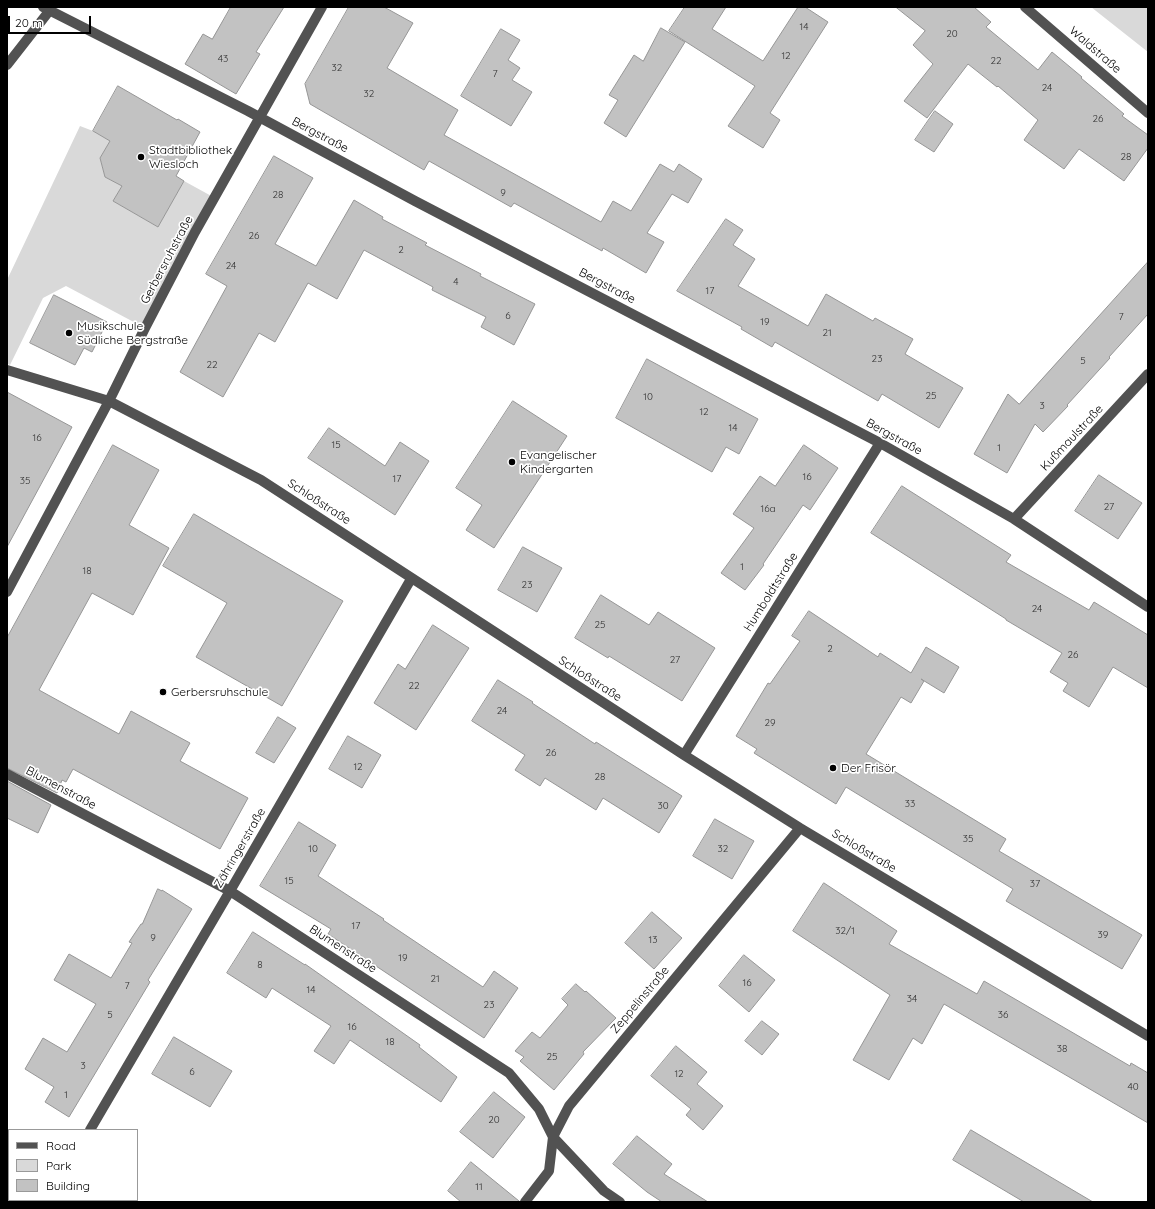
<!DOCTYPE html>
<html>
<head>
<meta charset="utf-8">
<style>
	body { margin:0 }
	#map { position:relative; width:1155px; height:1209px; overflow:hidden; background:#fff; font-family:Quicksand,sans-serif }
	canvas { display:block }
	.frame { position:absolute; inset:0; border:8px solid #000; pointer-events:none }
	.legend { position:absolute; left:8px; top:1129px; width:130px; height:72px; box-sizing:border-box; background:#fff; border:1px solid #999; margin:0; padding:5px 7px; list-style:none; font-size:12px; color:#000 }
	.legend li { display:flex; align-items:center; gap:8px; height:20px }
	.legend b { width:20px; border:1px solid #999 }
	.scale { position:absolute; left:8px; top:16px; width:83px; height:18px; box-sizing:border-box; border:2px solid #000; border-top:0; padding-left:5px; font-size:12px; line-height:14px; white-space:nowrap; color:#000; -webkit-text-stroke:3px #fff; paint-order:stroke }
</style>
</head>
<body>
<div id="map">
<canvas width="1155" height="1209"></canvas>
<div class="frame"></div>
<ul class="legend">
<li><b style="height:5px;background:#525252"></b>Road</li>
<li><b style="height:11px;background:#d9d9d9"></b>Park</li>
<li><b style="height:11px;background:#c2c2c2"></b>Building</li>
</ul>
<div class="scale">20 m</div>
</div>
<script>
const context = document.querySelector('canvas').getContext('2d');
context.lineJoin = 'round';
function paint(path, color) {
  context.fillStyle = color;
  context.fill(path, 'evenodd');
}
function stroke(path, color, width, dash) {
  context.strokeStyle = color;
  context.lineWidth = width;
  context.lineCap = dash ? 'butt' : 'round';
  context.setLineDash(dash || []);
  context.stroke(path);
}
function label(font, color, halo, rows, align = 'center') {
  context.font = font + ' Quicksand,sans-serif';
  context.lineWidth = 3.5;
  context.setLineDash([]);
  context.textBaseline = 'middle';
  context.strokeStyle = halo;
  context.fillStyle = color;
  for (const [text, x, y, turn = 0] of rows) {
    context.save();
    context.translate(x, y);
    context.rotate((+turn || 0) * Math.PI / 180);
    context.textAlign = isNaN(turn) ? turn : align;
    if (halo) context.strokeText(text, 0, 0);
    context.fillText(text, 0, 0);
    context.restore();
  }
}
const green = new Path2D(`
	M1091,7h57v45z
	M80,126l13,5 17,10 -10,17 5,19 17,9 -9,15 45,26 26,-46 31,17 -70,130 -79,-42 -23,12 -33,67 -3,-2v-83z`);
const building = new Path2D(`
	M231,7h53l-28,45 4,2 -24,40 -51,-30 18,-30 9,5z
	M349,7h35l29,16 -26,45 71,42 -14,25 157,87 12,-21 18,10 29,-47 14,8 5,-8 23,15 -14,24 -16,-9 -25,39 17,9 -18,31 -43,-25 -1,3 -88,-48 -3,4 -82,-46 -5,9 -114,-66 -5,-20z
	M685,7h41l-14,22 51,32 35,-54h7l23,15 -58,91 10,7 -17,28 -35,-22 27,-40 -86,-55z
	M896,7h78l17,15 -5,5 52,43 14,-18 30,25 -1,1 43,36 -2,2 26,19v13l-24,33 -45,-32 -15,20 -40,-29 14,-20 -40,-34 -1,1 -29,-23 -41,54 -23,-17 29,-37 -20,-19 12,-14z
	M661,28l24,14 -59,95 -22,-14 14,-23 -9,-5 25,-40 9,6z
	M501,29l19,11 -12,20 12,8 -8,12 20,12 -21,34 -50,-30z
	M118,86l59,34 1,-1 22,13 -24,44 8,5 -26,46 -45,-26 9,-15 -17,-9 -5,-19 10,-17 -17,-10z
	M935,111l18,13 -19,28 -19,-12z
	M274,156l39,22 -38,66 41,22 38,-66 29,17 -1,2 45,24 -2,2 56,29 -1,2 55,28 -21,41 -33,-18 5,-10 -54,-27 1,-3 -69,-37 -27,49 -29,-16 -33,59 -16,-9 -36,64 -43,-25 47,-86 -21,-12z
	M726,219l17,11 -10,15 22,14 -17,27 70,40 18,-32 47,27 2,-3 38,21 -8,15 58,34 -24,40 -57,-34 -4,7 -103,-59 -3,5 -31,-18 1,-2 -65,-36z
	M1148,262v52l-39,43 1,1 -43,47 1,1 -25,26 -8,-8 -28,49 -33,-19 34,-60 11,10z
	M54,295l53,27 -15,30 -8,-4 -9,17 -45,-22z
	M647,359l111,60 -19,35 -13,-7 -14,25 -96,-54z
	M7,392l65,35 -65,120z
	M513,401l54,35 -73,112 -28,-18 16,-25 -26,-17z
	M329,428l56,38 15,-24 29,19 -34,54 -87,-57z
	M113,445l46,25 -30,55 40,23 -36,67 -41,-22 -53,97 80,44 12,-23 59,32 -10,18 68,37 -28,51 -147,-80 -7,13 -4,-2 -5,13 -50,-25v-130z
	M804,445l34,23 -28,42 -7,-5 -40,59 1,1 -19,25 -24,-17 33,-45 -21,-14 27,-38 15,10z
	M1099,475l43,28 -24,36 -43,-28z
	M902,486l109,69 -5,7 83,48 5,-8 54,33v53l-35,-21 -24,40 -26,-16 5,-8 -18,-11 12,-19 -56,-33v-1l-135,-86z
	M194,514l149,87 -61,105 -86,-49 31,-54 -64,-37z
	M523,547l39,21 -25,44 -39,-22z
	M601,595l48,30 9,-13 57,36 -33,53 -73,-45 -1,2 -33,-20z
	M809,611l69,46 2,-4 31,20 15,-26 33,20 -15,26 -23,-14 3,2 -13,22 -10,-6 -35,57 140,85 -7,12 143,84 -20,34 -116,-68 7,-12 -167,-102 -10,17 -82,-51 3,-4 -21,-13 32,-53 2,1 30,-43 -8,-5z
	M433,625l36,23 -53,82 -42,-27 24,-39 7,5z
	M498,680l35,22 -1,1 63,41 1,-2 86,54 -23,37 -56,-35 -7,12 -51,-32 -5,8 -25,-16 10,-15 -53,-34z
	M278,717l18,11 -22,35 -18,-10z
	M348,736l33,19 -19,33 -33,-19z
	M7,781l44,24 -13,28 -31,-15z
	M715,819l39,22 -22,38 -39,-23z
	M299,822l37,23 -18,31 66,43 -1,1 100,67 11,-16 24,17 -34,50 -156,-104 3,-5 -71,-43z
	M824,883l73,48 -8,13 88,50 7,-13 146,85 1,-3 17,10v50l-204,-119 -22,40 -9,-6 -24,42 -36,-20 37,-65 -97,-64z
	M158,889l4,2v-1l30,19 -44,71 2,2 -81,135 -24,-15 9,-15 -29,-18 18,-31 24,14 29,-48 -42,-24 15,-26 42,24 21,-35 -3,-1 12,-18h1z
	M652,912l30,26 -28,31 -29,-26z
	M253,932l52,33v-1l115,81 -1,2 38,30 -16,25 -91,-62 -16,24 -20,-13 17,-25 -59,-38 -6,10 -39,-25z
	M744,955l31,25 -26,32 -30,-26z
	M576,984l9,8 1,-1 30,27 -33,34 1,2 -30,36 -34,-29 4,-4 -9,-6 17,-19 8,6 28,-33 -6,-6z
	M762,1021l17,13 -17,21 -17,-14z
	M174,1037l58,34 -22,36 -58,-33z
	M676,1046l31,26 -10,12 26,22 -20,24 -17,-15 5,-6 -40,-33z
	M494,1092l31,25 -32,41 -33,-26z
	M971,1130l122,72h-69l-71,-42z
	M637,1136l35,28 -8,10 44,28h-46l-15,-10 -34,-28z
	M471,1162l48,39v1h-58l-13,-11z`);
const minor = new Path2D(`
	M43,7l205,104 167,90 465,242 134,76 134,88
	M1025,7l123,106
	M7,65l43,-55
	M7,370l102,31 152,79 423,275 116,73 348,208
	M1014,519l134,-145
	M7,592l102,-191 36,-73 50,-96 127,-225
	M684,755l196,-312
	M7,774l223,117 279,182 30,36 14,28 51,54 16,11
	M90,1130l140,-239 181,-312
	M47,1202l1,-2
	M525,1202l24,-31 4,-34 16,-31 231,-278`);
const markers = [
	[141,157,4,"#000"],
	[69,333,4,"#000"],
	[512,462,4,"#000"],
	[163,692,4,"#000"],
	[833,768,4,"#000"]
];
const numberNames = [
	["14",804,27],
	["20",952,34],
	["12",786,56],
	["43",223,59],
	["22",996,61],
	["32",337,68],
	["7",495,74],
	["24",1047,88],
	["32",369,94],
	["26",1098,119],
	["28",1126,157],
	["9",503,193],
	["28",278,195],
	["26",254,236],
	["2",401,250],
	["24",231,266],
	["4",456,282],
	["17",710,291],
	["6",508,316],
	["7",1121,317],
	["19",765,322],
	["21",827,333],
	["23",877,359],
	["5",1083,361],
	["22",212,365],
	["25",931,396],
	["10",648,397],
	["3",1042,406],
	["12",704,412],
	["14",733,428],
	["16",37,438],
	["15",336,445],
	["1",999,448],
	["16",807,477],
	["17",397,479],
	["35",25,481],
	["27",1109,507],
	["16a",768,509],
	["1",742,567],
	["18",87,571],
	["23",527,585],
	["24",1037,609],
	["25",600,625],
	["2",830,649],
	["26",1073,655],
	["27",675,660],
	["22",414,686],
	["24",502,711],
	["29",770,723],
	["26",551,753],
	["12",358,767],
	["28",600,777],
	["33",910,804],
	["30",663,806],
	["35",968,839],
	["10",313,849],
	["32",723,849],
	["15",289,881],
	["37",1035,884],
	["17",356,926],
	["32/1",845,931],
	["39",1103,935],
	["9",153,938],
	["13",653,940],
	["19",403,958],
	["8",260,965],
	["21",435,979],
	["16",747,983],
	["7",127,986],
	["14",311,990],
	["34",912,999],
	["23",489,1005],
	["5",110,1015],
	["36",1003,1015],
	["16",352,1027],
	["18",390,1042],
	["38",1062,1049],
	["25",552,1057],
	["3",83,1066],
	["6",192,1072],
	["12",679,1074],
	["40",1133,1087],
	["1",66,1095],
	["20",494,1120],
	["11",479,1187]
];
const streetNames = [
	["Waldstraße",1095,50,41],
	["Bergstraße",320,135,28],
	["Gerbersruhstraße",167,260,-62],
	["Bergstraße",607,286,28],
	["Bergstraße",894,437,29],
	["Kußmaulstraße",1072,438,-47],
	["Schloßstraße",319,502,33],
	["Humboldtstraße",771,592,-58],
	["Schloßstraße",590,679,33],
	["Blumenstraße",61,788,28],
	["Zähringerstraße",240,848,-60],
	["Schloßstraße",864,851,31],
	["Blumenstraße",343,949,33],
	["Zeppelinstraße",640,1000,-50]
];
const poiNames = [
	["Stadtbibliothek",149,150],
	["Wiesloch",149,164],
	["Musikschule",77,326],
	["Südliche Bergstraße",77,340],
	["Evangelischer",520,455],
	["Kindergarten",520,469],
	["Gerbersruhschule",171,692],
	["Der Frisör",841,768]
];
paint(green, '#d9d9d9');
paint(building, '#c2c2c2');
stroke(building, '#969696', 1);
stroke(minor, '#525252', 10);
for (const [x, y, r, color] of markers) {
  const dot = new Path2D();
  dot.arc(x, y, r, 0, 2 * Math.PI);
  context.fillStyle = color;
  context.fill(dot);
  stroke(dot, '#fff', 1.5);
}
label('10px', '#303030', null, numberNames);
label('12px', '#000', '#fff', streetNames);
label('12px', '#000', '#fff', poiNames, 'left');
</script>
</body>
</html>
